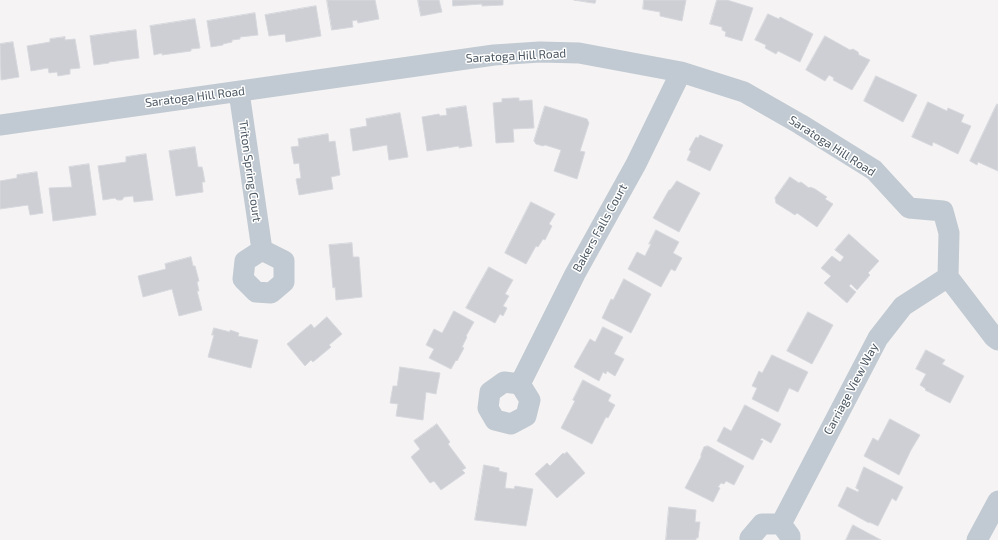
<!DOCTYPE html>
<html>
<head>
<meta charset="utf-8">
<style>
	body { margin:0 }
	canvas { display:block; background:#f5f3f3 }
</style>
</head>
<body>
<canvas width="998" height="540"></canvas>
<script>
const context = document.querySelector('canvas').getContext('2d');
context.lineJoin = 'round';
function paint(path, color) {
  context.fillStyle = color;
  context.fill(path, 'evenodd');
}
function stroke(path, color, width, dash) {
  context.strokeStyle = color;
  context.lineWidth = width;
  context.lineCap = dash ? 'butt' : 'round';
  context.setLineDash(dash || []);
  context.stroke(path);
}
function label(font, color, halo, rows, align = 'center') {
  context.font = font + ' "Exo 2",sans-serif';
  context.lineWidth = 3;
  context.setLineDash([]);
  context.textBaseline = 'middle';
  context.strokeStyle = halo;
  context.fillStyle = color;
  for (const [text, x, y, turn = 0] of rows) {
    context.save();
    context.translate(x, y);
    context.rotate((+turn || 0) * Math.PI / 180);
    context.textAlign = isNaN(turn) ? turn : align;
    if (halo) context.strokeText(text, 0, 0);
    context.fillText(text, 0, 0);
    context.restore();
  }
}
const building = new Path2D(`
	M327,0h48l4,19 -21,4 -1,-3 -5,1 1,6 -21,3z
	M418,0h21l3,12 -21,4z
	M453,0h50v5l-21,1v-2l-29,2z
	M574,0h22l-1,3z
	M644,0h42l-4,21 -22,-5v-4l-17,-3z
	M717,0h10l26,8 -11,33 -17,-5 1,-4 -4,-2v-3l-12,-3z
	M316,6l5,30 -35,6 -1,-8 -16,2 -4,-21z
	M255,13l3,22 -18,2v2l-8,1v2l-9,2v1l-12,2 -4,-26z
	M768,14l11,5 1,-2 33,17 -13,28 -22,-11 -2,3 -11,-6 1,-3 -11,-5z
	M195,19l5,29 -9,1v2l-29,4v-2l-8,2 -4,-29z
	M136,30l3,28 -30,4v1l-15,2 -4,-29z
	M825,36l25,14 3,-1 5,3 1,3 11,5 -18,30 -19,-10 1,-2 -5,-3 -4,6 -19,-11z
	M65,37v3l10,-1 5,29 -10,1v5l-12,2 -1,-4 -8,1 -1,-5 -17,3 -4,-25 23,-4v-3z
	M13,42l6,35 -18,3 -1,-36z
	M876,76l41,19 -14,27 -39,-21z
	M514,98h5v3l13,-1 2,28 -21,1 1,13 -18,1 -3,-40 9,-1v-3z
	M928,102l19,9 1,-3 16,7 -3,7 10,4 -13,28 -25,-12 -1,4 -20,-9z
	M997,104l1,1v66l-20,-9 -1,3 -7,-4z
	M466,106l6,40 -13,2v-2l-32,5 -5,-34 17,-3 1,2 7,-1 -1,-6z
	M545,106l42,13 2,4 -9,28 5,1 -8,27 -23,-8 7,-21 -16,-5 -2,1 -7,-2 -2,-3z
	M400,113l8,44 -19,3 -2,-15 -34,6 -3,-22 17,-3 -1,-7z
	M328,134l1,8 6,-1 5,34 -9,2 2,12 -34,6 -3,-16 5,-1 -2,-15 -5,1 -3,-17 8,-1 -1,-7z
	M700,135l23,10 -13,26 -23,-11 4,-9 -2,-1 7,-13 2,1z
	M195,147l3,20h4l1,4 2,11h-3l1,10 -27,4 -7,-45z
	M146,154l7,46 -19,2 -1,-6 -9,1 -2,3h-5l-2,-2 -12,2 -5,-34 28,-4v-5z
	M89,164l7,51 -43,6 -4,-33 23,-1 -3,-20z
	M37,172l6,41 -13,2 -2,-10 -28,4v-28l17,-3v-3z
	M790,177l9,6 2,-1 8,6 1,-1 5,2 12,8 -2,2 8,5 -16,23 -20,-14 -2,2 -19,-12 -1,-5z
	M677,181l23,12 -21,39 -26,-14 16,-28h1z
	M531,202l24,12 -6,10 3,2 -7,14 -2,-1 -5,8 -2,-1 -10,18 -21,-11z
	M656,230l23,12 -6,11 9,5 -7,13 -4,-2 -10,18 -33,-18 9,-17 8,4 6,-12h-2z
	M849,234l30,27 -11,12 2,2 -13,15 -6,-6 -2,2 7,6 -9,11 -23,-20 7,-7 -10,-8 11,-12 8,6 4,-5 -9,-7z
	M352,243l1,14h6l3,40 -26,3 -1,-13 -2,1 -4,-43z
	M191,257l2,9h2l4,15 -2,1 2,9h-2l5,19 -23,6 -7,-27 -29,8 -5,-21 28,-7 -1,-5z
	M489,267l24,13 -8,14 4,2 -6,10 4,2 -4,8 -3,-2 -5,9 -29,-15z
	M624,279l27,15 -20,39 -29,-15 9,-19 2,1z
	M454,311l20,11 -8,14 1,1 -5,10 2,1 -7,13 -1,-1 -5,9 -22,-11 5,-9 -8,-4 8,-16 8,4z
	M808,312l25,13 -21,39 -25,-13z
	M327,317l15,17 -13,11 2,2 -18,15 -2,-2 -6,6 -18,-22 24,-20 3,4z
	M603,327l20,10 -9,17 10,5 -9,17 -8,-5 -1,3 -3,-2 -4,9 -25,-14 16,-28 5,3z
	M214,328l16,4v-2l9,3 -1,3 20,4 -7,28 -43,-11 6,-22h-2z
	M926,350l19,10 -3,4 22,12 -14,27 -25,-13 1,-1 -6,-4 6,-11 -10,-5z
	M772,355l36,17 -10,20 -9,-4 -11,24 -26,-13 5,-11 -5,-2 7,-15 3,2z
	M400,367l40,6 -4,21 -10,-2 -3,28 -27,-4 2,-12 -8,-1 3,-17h4z
	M583,380l28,15 -3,6 7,4 -7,13 -2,-1 -14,27 -31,-16 14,-27 -2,-1z
	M745,405l36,19 -10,19 -9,-5 -2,2 3,1 -10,19 -36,-19 7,-14 7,4z
	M890,419l30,16 -9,15 -12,25 -35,-19 9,-18 5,3z
	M437,424l13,18 -2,2 18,24 -4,2 3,3 -24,17 -7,-9 -4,2 -19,-26 9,-8 -6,-8z
	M708,446l36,20 -10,19 -8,-4 -2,3 -3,-1 -3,4 2,1 -7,14 -28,-14 16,-31v-3l3,-7z
	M567,452l18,21 -28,25 -22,-24 12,-11 3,3 13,-13 1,1z
	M484,465l15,3v3l8,2 -2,15 9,1 1,-3 18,3 -7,37 -51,-6z
	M864,467l39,20 -7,14 -4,-3 -14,28 -9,-4v1l-31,-17 9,-19 11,5 1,-2 -3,-2z
	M669,507l27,3 -1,12h5l-2,16h-2v2h-30z
	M853,525l28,15h-35z`);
const minor = new Path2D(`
	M239,92l23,158 -17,11 -2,18 13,13 15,1 13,-11v-21l-22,-11
	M0,125l494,-70 46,-3 39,1 102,19 63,20 56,32 74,46 35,38 34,3 6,22 -1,44 46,60 4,3
	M520,384l10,16 -4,16 -15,8 -16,-4 -7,-12 2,-16 14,-10 16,2 55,-110 61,-110 45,-92
	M781,524l97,-186 25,-32 45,-29
	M751,540l-1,-2 12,-14h19l9,12v4
	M977,540l21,-39`);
const streetNames = [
	["Saratoga Hill Road",516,56,-3],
	["Saratoga Hill Road",195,97,-7],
	["Saratoga Hill Road",832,146,33],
	["Triton Spring Court",250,171,82],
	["Bakers Falls Court",600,228,-61],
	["Carriage View Way",851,389,-62]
];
paint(building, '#cdcfd5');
stroke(building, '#d7d9de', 1);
stroke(minor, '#c1cad2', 21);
label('12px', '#4a5661', '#fff', streetNames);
</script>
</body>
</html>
